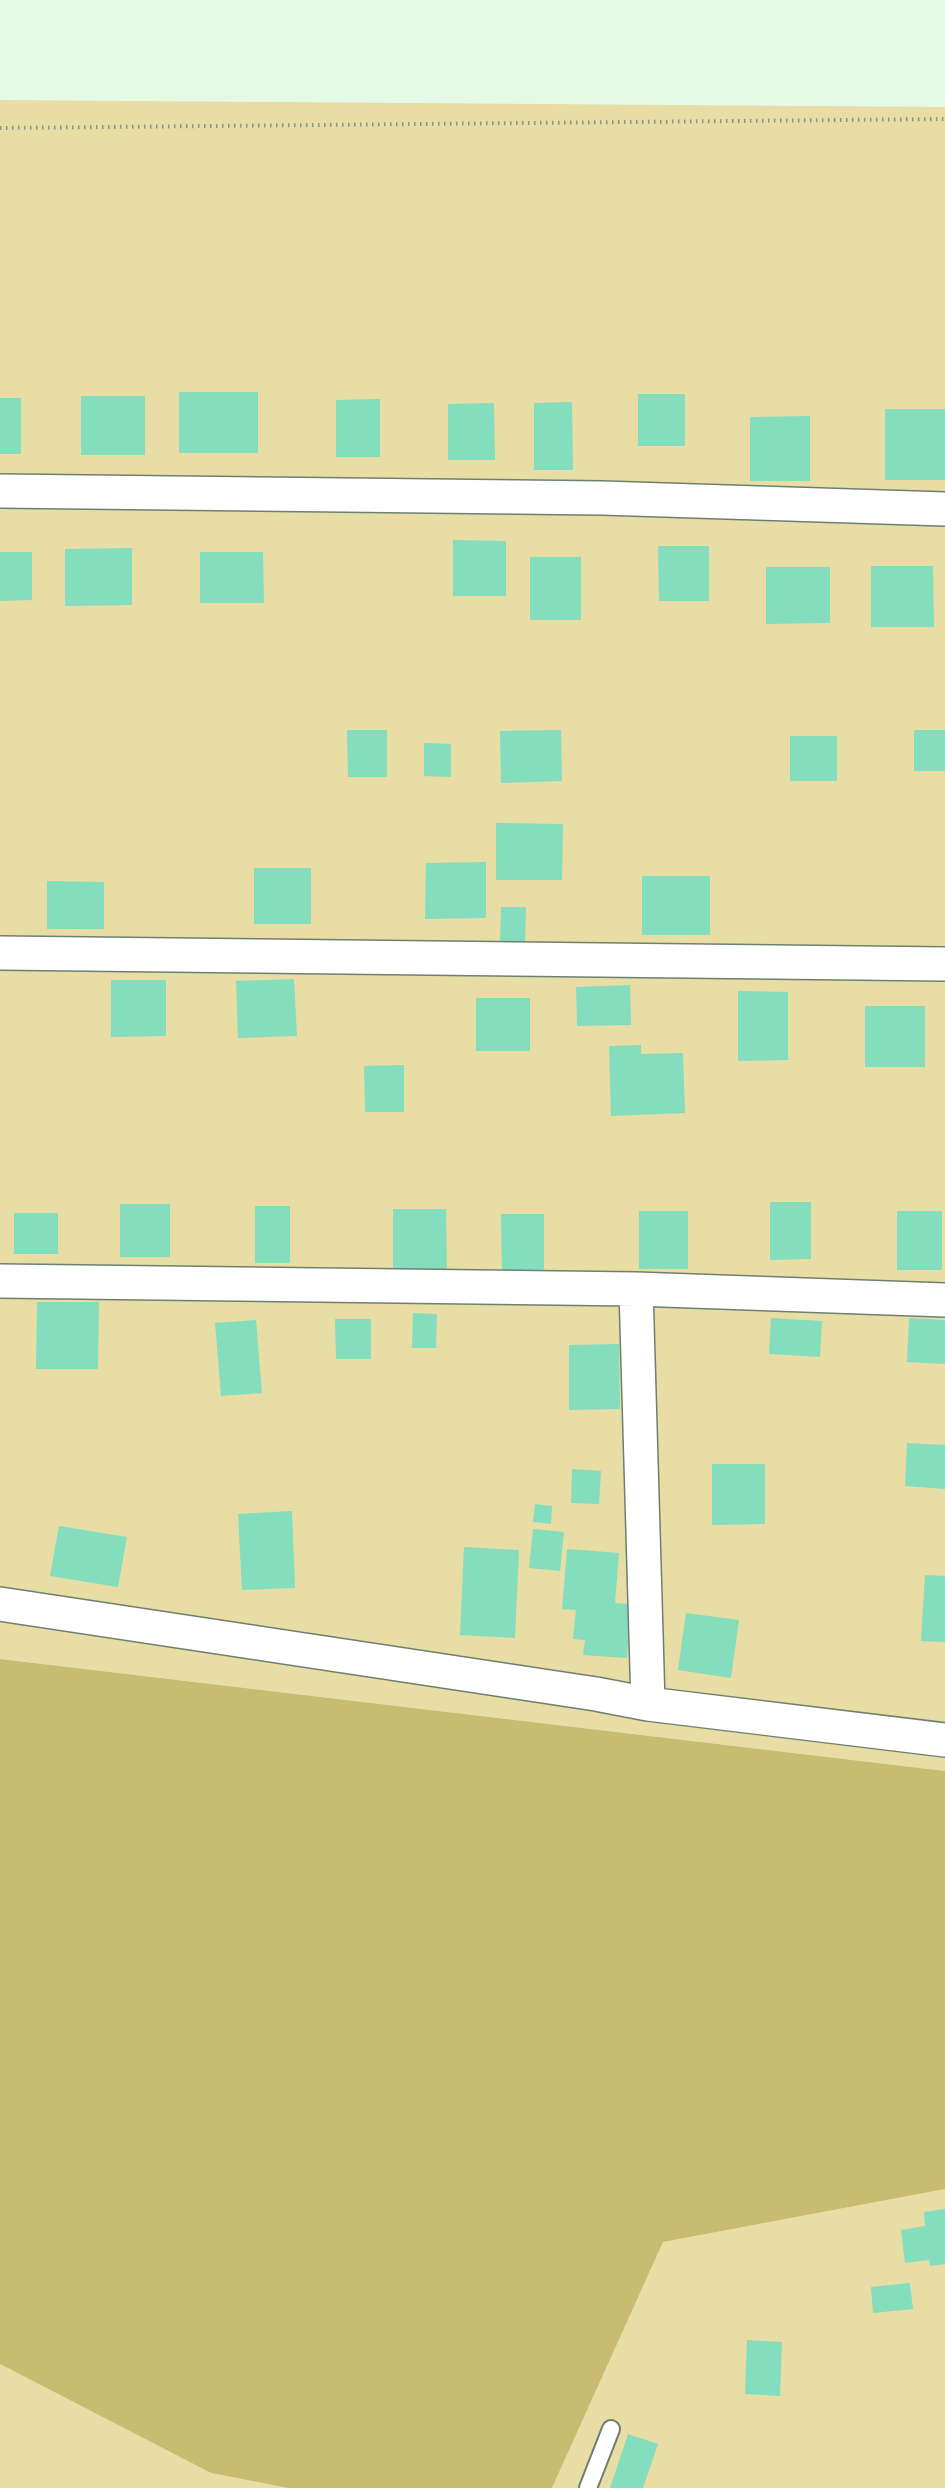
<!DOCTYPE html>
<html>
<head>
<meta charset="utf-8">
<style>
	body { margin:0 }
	canvas { display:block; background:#e4fae5 }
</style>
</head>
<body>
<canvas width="945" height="2488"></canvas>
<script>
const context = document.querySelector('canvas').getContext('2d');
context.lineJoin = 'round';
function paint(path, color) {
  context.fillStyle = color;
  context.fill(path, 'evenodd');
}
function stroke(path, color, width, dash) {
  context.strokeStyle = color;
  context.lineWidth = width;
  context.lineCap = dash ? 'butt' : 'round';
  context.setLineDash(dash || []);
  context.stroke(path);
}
const green = new Path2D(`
	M0,100l945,7v1664l-945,-112z
	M945,2189v299h-393l111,-246z
	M0,2364l211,109 77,15h-288z`);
const forest = new Path2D(`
	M0,1659l945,112v418l-282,53 -111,246h-264l-77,-15 -211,-109z`);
const building = new Path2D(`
	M179,392h79v61h-79z
	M638,394h47v52h-47z
	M81,396h64v59h-64z
	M0,398h21v56h-21z
	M380,399v58h-44v-57z
	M572,402l1,68h-39v-67z
	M494,403l1,57h-47v-56z
	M885,409h60v71h-60z
	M810,416v65h-60v-64z
	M453,540l53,1v55h-53z
	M658,546h51v55h-50z
	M132,548v57l-67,1v-57z
	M0,552h32v48l-32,1z
	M200,552h63l1,51h-64z
	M530,557h51v63h-51z
	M871,566h62l1,61h-63z
	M766,567h64v56l-64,1z
	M347,730h40v47h-39z
	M561,730l1,51 -61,2 -1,-52z
	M914,730h31v41h-31z
	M790,736h47v45h-47z
	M424,743l27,1v33l-27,-1z
	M496,823l67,1 -1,56h-66z
	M486,862v56l-61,1 1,-56z
	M254,868h57v56h-57z
	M642,876h68v59h-68z
	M47,881l57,1v47h-57z
	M501,907h25l-1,37 -25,-1z
	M294,979l3,57 -59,2 -2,-57z
	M111,980h55v56l-55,1z
	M630,985l1,40 -54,1 -1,-39z
	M738,991l50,1v68l-50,1z
	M476,998h54v53h-54z
	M865,1006h60v61h-60z
	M641,1045v9l42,-1 2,60 -74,3 -2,-70z
	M404,1065v47h-39l-1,-46z
	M770,1202h41v57l-41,1z
	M120,1204h50v53h-50z
	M255,1206h35v57h-35z
	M393,1209h53l1,64h-54z
	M639,1211h49v58h-49z
	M897,1211h45v59h-45z
	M14,1213h44v41h-44z
	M501,1214h43v56l-42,1z
	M37,1302h62l-1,67h-62z
	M413,1313l24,1 -1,34h-24z
	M771,1318l51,3 -2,36 -51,-3z
	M909,1318l36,2v44l-38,-2z
	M335,1319h36v40h-35z
	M256,1320l6,73 -41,3 -6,-73z
	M619,1344l1,65 -51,1v-65z
	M907,1443l38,2v44l-40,-3z
	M712,1464h53v60l-53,1z
	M572,1469l29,2 -2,33 -28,-1z
	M535,1504l17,2 -1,18 -18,-2z
	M292,1511l3,77 -53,2 -4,-76z
	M59,1526l68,11 -9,50 -68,-11z
	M533,1529l31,3 -4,39 -31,-3z
	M464,1547l55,3 -4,88 -55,-3z
	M567,1549l52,4 -4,50 16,1 -4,54 -44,-3 2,-15 -12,-1 3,-29 -14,-1z
	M925,1575l20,1v66l-24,-1z
	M686,1613l53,7 -8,58 -53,-8z
	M945,2209v55l-15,2 -1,-6 -24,3 -4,-33 24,-4 -1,-14z
	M910,2283l3,26 -40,4 -2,-26z
	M747,2340l35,2 -2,54 -35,-2z
	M628,2434l30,10 -15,44h-33z`);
const path = new Path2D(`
	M0,128l945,-9`);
const lane = new Path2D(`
	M588,2488l23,-59`);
const street = new Path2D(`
	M0,491l602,7 343,11
	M0,953l945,11
	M0,1281l636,8 309,11
	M636,1289l12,415
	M0,1604l596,90 52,10 297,36`);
paint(green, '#e7dda5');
paint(forest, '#c9bb6f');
paint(building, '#84ddbd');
stroke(lane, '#6d806d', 20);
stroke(street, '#6d806d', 36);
stroke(path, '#879688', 4, [1.5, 4.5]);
stroke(lane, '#fff', 16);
stroke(street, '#fff', 33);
</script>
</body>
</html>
